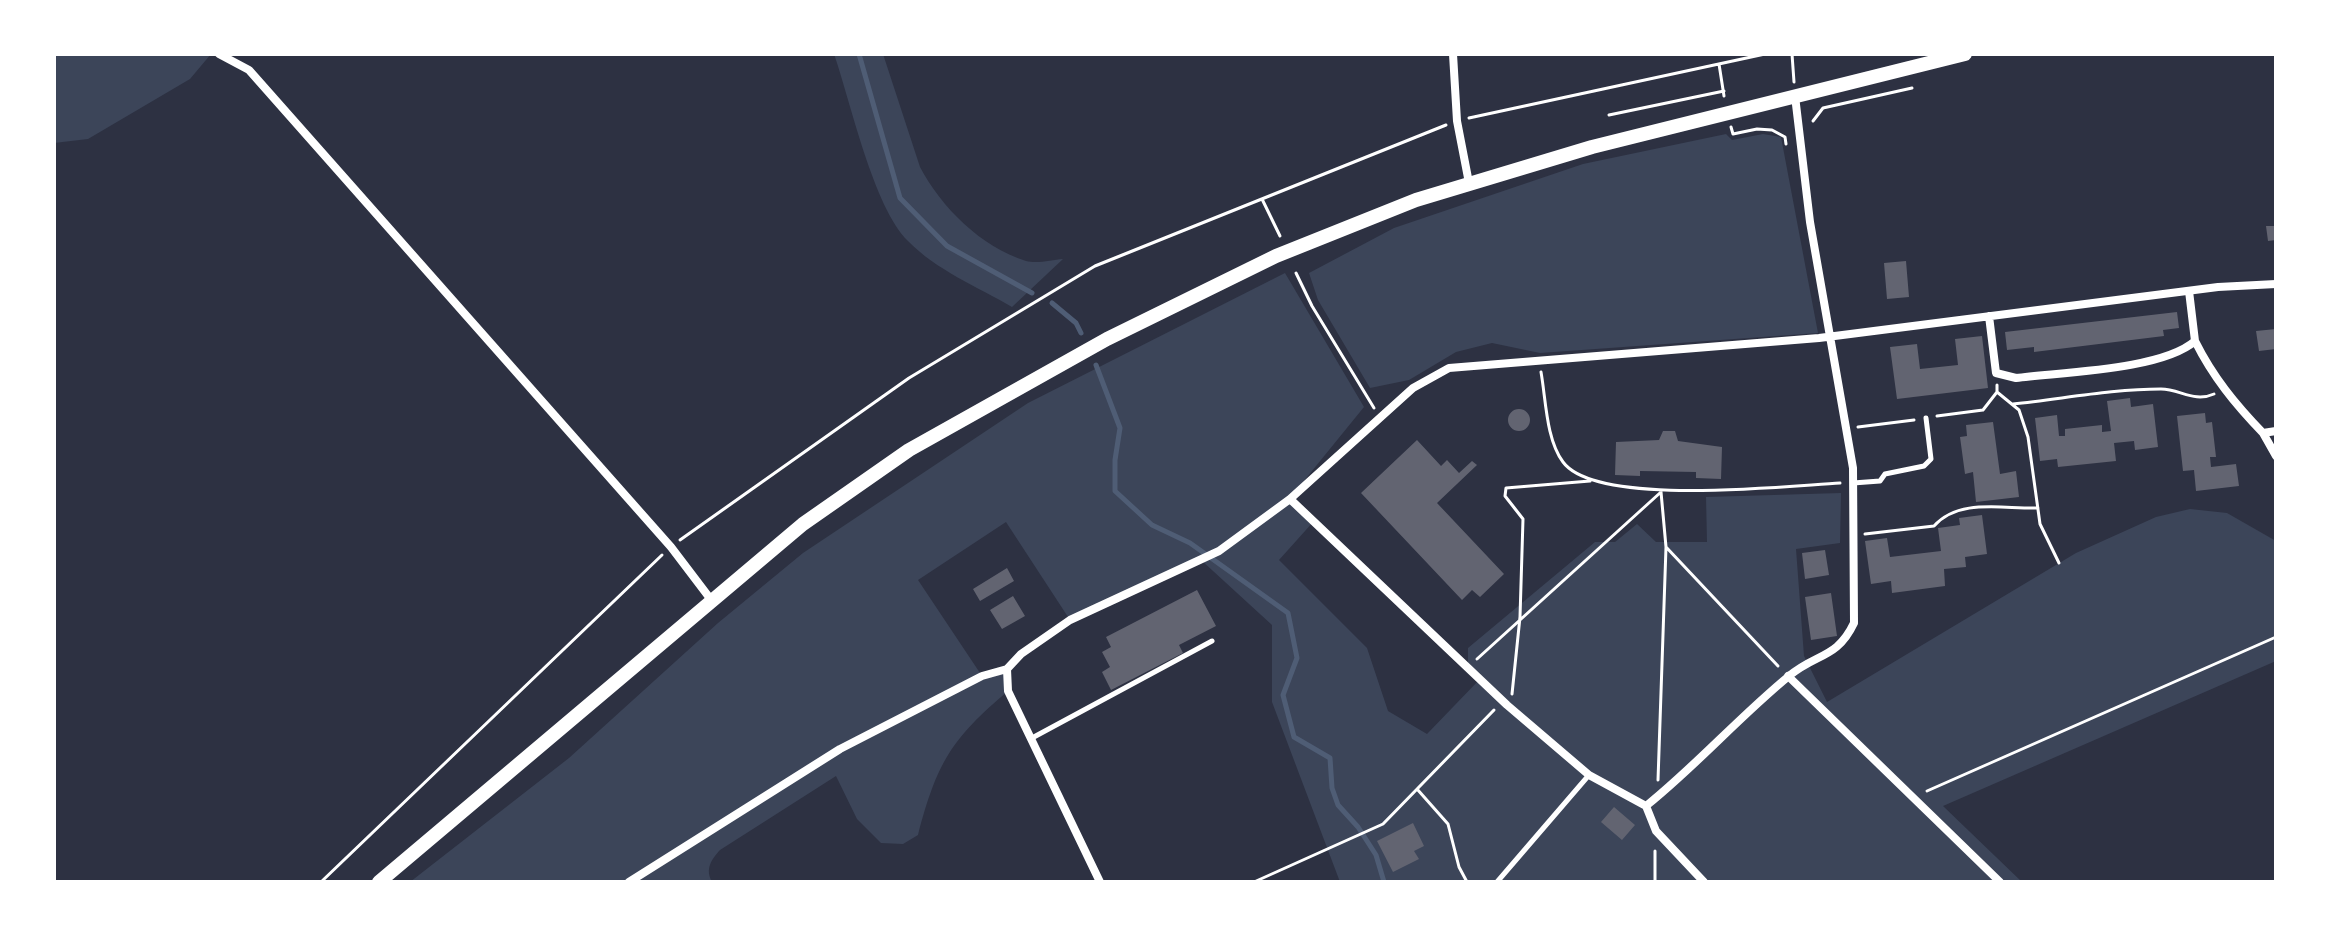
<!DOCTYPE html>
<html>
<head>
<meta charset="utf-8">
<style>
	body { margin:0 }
	#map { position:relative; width:2330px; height:936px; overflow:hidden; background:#2d3142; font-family:"PT Sans Narrow",sans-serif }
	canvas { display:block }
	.frame { position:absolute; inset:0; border:56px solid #fff; pointer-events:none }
</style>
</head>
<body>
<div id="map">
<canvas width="2330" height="936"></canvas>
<div class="frame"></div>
</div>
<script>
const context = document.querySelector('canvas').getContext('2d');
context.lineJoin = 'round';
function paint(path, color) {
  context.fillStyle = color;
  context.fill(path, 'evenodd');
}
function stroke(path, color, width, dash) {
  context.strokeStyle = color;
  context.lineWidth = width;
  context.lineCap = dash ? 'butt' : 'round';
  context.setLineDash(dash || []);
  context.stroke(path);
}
const green = new Path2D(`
	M54,54h157l-21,25 -102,60 -34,4z
	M834,54h49l37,113c21,40 61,80 106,94 11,3 26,-1 37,-2l-51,48c-34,-20 -76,-37 -104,-66 -35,-35 -57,-138 -74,-187z
	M1726,134l6,6 31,-6 18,3 37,196 -278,20 -48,-10 -36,9 -47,28 -39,8 -52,-88 -9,-27 85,-45 189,-64z
	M1285,273l79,134 -74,91 24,23 -35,39 88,88 21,63 39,23 53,-55 -12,-12v-19l127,-106h20l22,-18 19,18h51l-1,-45 135,-4 -1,50 -44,6 8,107 23,46 249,-149 80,-36 34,-8 37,4 49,28v120l-333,145 79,76h-682l-68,-180v-77l-71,-65 -131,60 -64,-98 -88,58 64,96 25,-7 1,22c-57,48 -71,72 -90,144l-15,9 -22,-1 -24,-24 -21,-43 -116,74c-9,10 -15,19 -8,32h-302l159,-124 149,-135 85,-70 225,-150z`);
const stream = new Path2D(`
	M859,54l41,144 47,48 85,47
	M1052,303l24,20 5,10
	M1096,365l24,63 -5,32v31l37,34 38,18 98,70 9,45 -14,37 11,42 36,21 2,30 6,17 20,22 18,28 8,27`);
const building = new Path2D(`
	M2266,226h10v14l-8,1z
	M1906,261l3,36 -22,2 -3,-36z
	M2177,312l2,16 -16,2 1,6 -130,16v-5l-27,3 -2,-18z
	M2276,329v20l-17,2 -3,-20z
	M1982,336l6,52 -91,11 -7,-52 27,-3 3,25 38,-4 -3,-26z
	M2130,398l1,9 22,-3 5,43 -23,3 -1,-9 -20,2 2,18 -58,6 -1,-8 -17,2 -5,-43 22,-3 2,21h6v-7l37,-4v7l9,-1 -4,-30z
	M1508 420a11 11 0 1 1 22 0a11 11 0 1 1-22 0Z
	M2205,413l1,10 6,-1 4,35h-6l1,10 25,-3 3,22 -43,5 -2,-21 -11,1 -6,-55z
	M1993,422l7,52 16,-3 3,26 -43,5 -3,-30 -8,2 -5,-37 7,-1 -1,-11z
	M1663,431h12l3,10 44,6 -1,32 -25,-1v-6l-56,-1v5l-25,-1 1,-33 43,-2z
	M1417,440l24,26 6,-6 12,13 13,-12 5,4 -40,38 67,71 -24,23 -8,-7 -10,10 -101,-107z
	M1982,515l5,39 -22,3 1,10 -22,2 1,17 -53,7 -1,-12 -20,3 -6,-43 22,-3 3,19 51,-6 -3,-23 22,-3 -1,-7z
	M1825,550l4,25 -24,4 -3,-26z
	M1007,568l7,13 -34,20 -7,-12z
	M1197,590l19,36 -37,19 4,8 -72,37 -9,-18 8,-5 -8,-15 9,-5 -5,-10z
	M1831,593l6,43 -26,4 -6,-43z
	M1013,596l12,20 -23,13 -12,-19z
	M1614,807l21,18 -13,15 -21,-18z
	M1413,823l11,23 -10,5 5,8 -26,13 -16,-31z`);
const path = new Path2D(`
	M1792,54l2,28
	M1719,64l5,32
	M1609,115l115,-24
	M1469,118l296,-64
	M1813,121l10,-13 89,-20
	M1731,127l2,7 24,-5 15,1 13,7 1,7
	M1262,199l18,37
	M1296,273l16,33 62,102
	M1541,372c5,28 5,67 22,90 33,45 221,24 277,21
	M1997,392l22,18 9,27 12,87 19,39
	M2013,404c49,-5 99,-15 148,-15 19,0 33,14 53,5
	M1937,416l46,-6 14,-18v-7
	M1858,427l56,-7
	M1865,534l69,-8c25,-28 68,-17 104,-18
	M680,540l229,-162 186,-112 351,-141
	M1666,547l112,119
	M1477,659l184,-167
	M1512,694l8,-77 3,-98 -18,-23 1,-8 84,-7
	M1658,780l8,-233 -5,-55
	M1417,789l31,35 11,43 8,15
	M1927,791l349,-154
	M321,882l341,-327
	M1254,882l129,-58 111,-114
	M1655,882v-31`);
const service = new Path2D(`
	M1853,483l27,-2 5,-7 39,-8 7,-7 -5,-41
	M1032,738l180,-97
	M1497,882l92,-107`);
const minor = new Path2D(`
	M219,54l30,16 422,477 41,54
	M1453,54l4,67 12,62
	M1989,316l7,57 20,5c46,-6 146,-8 179,-37l-6,-50
	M2195,341c18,36 40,63 68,92l13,-2
	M2263,433l13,23
	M1290,499l217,206 82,70 57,31c50,-40 93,-89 143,-130 27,-23 48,-17 65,-53l-1,-155 -43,-246 -15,-126
	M1007,669l1,22 92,191
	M1788,676l212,206
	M1646,806l10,25 48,51
	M629,882l211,-133 142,-73 25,-7 14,-15 49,-34 149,-69 71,-52 123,-111 36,-20 370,-30 399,-51 58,-3`);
const secondary = new Path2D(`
	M379,882l424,-358 106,-74 198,-111 169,-83 140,-56 176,-53 373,-93`);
paint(green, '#3c4559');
stroke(stream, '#4f5d75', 5);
paint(building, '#626471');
stroke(path, '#fff', 3);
stroke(service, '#fff', 5);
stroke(minor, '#fff', 8);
stroke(secondary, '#fff', 14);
</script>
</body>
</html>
